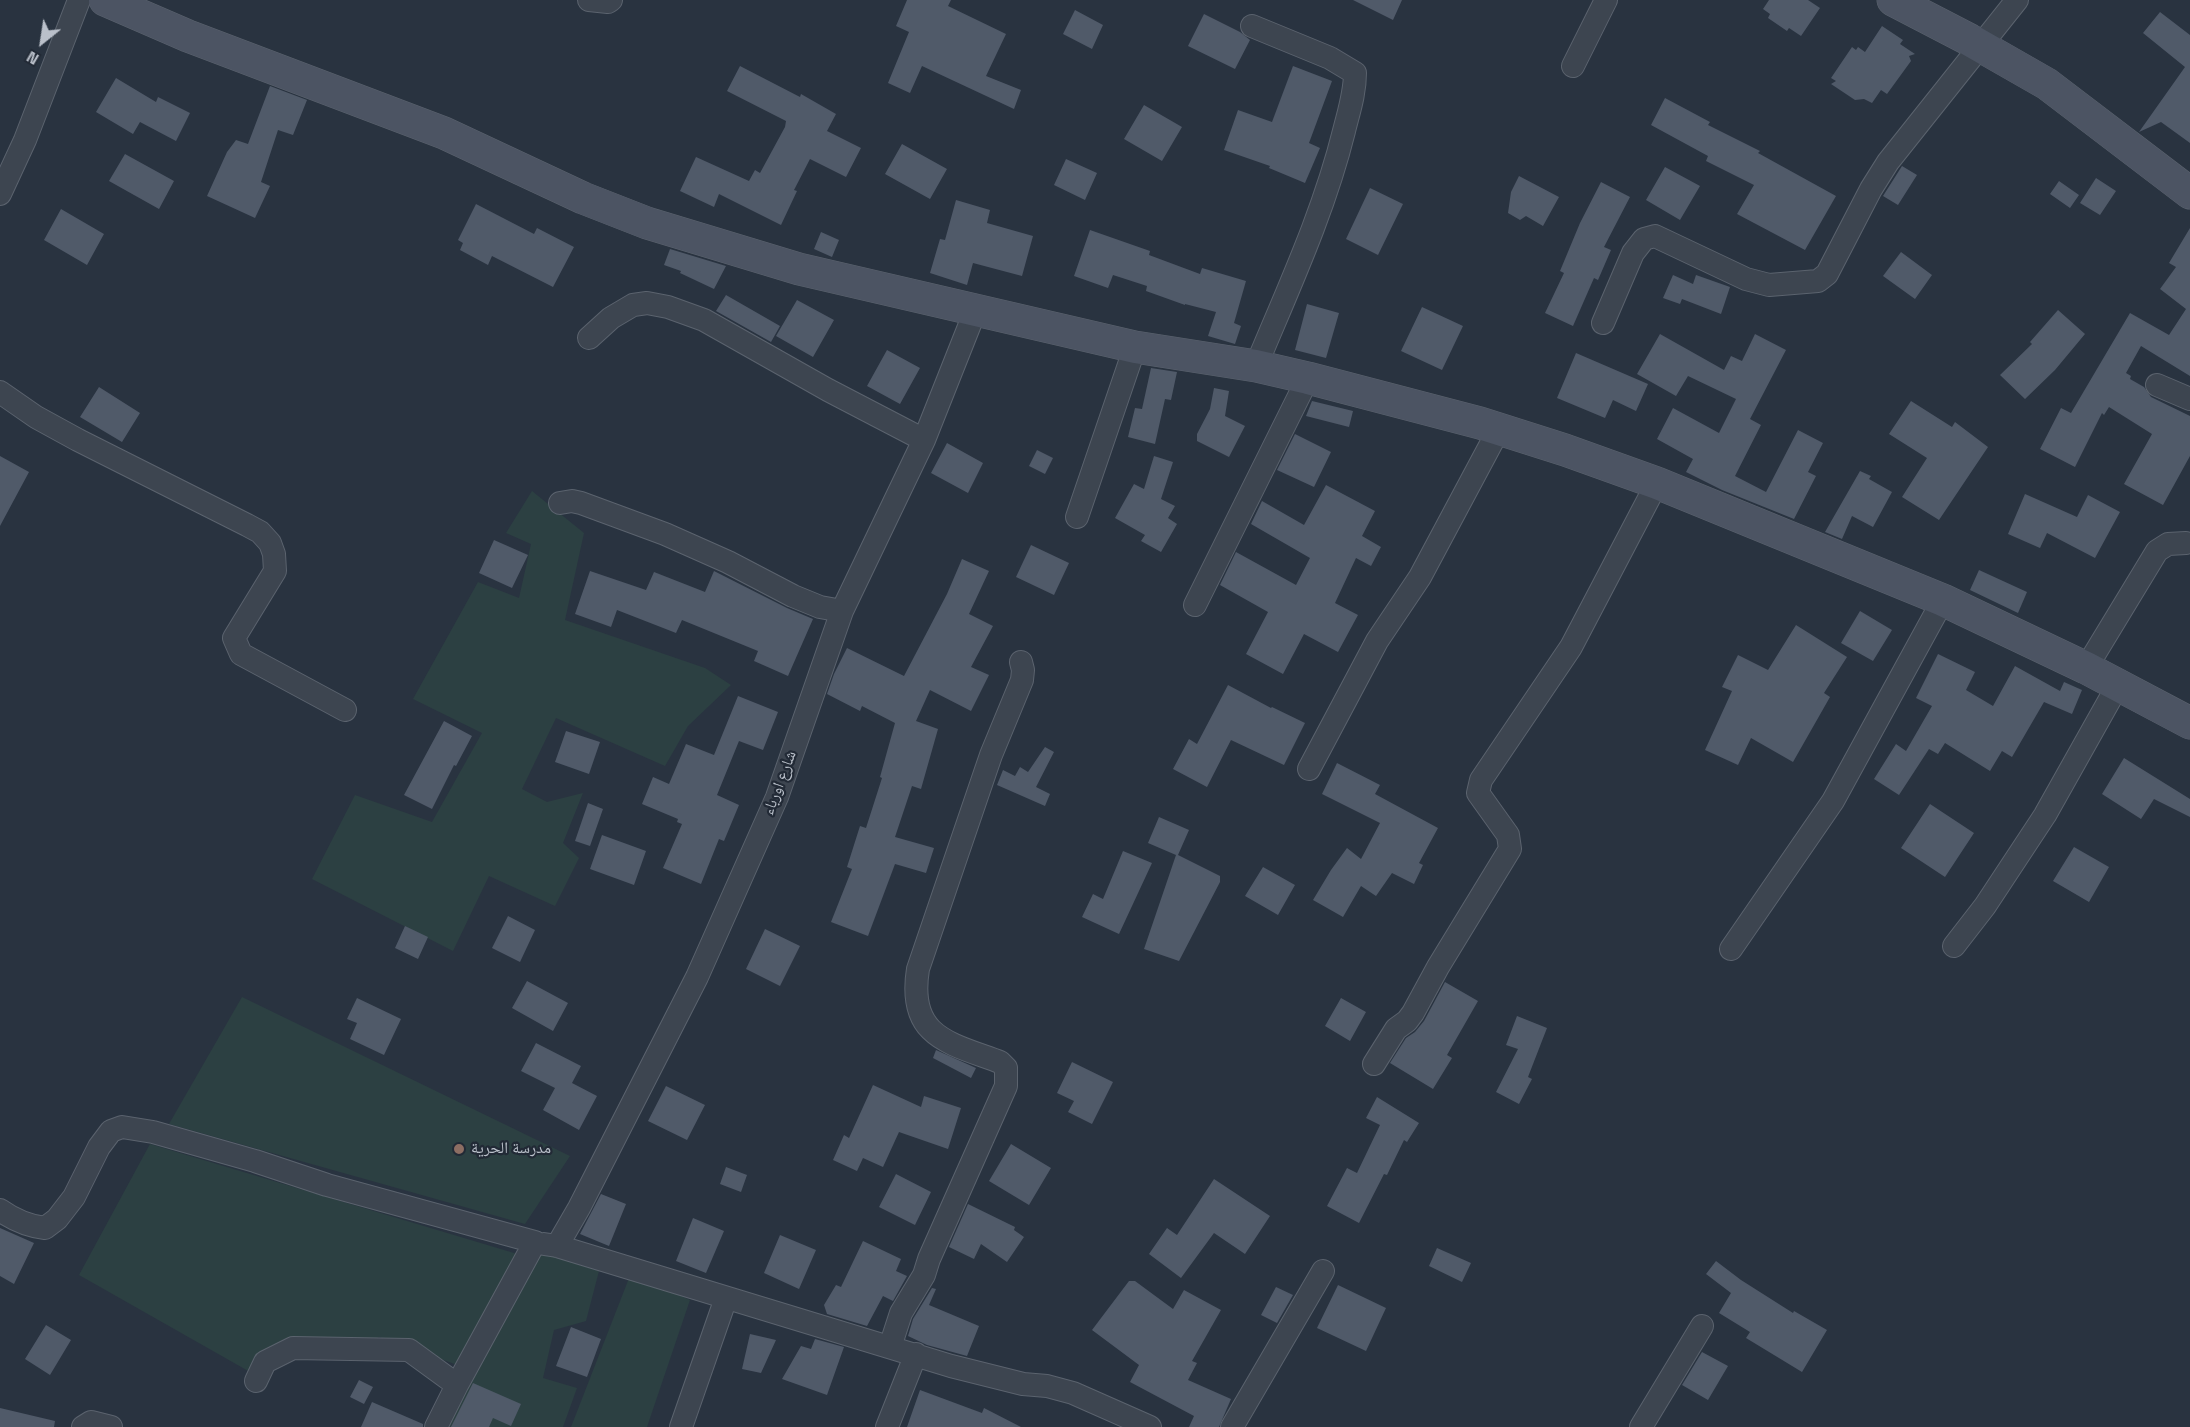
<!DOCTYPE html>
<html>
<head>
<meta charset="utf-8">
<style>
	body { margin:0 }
	#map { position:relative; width:2190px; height:1427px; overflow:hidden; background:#293340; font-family:"Space Grotesk",sans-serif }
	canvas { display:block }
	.north { position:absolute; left:12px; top:12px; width:60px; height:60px; -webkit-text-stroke:4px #222a36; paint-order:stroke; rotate:210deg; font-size:16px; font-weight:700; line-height:24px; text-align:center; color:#bac0ca }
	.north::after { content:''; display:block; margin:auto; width:21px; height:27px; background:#bac0ca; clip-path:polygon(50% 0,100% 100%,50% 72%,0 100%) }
</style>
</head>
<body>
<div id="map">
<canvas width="2190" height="1427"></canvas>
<div class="north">N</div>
</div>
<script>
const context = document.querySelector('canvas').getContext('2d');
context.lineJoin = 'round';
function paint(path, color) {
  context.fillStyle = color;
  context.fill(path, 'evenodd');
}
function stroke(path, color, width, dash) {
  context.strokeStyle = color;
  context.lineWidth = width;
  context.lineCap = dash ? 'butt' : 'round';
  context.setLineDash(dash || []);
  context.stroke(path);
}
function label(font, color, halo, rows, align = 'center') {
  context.font = font + ' "Space Grotesk","Noto Naskh Arabic",sans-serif';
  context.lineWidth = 4.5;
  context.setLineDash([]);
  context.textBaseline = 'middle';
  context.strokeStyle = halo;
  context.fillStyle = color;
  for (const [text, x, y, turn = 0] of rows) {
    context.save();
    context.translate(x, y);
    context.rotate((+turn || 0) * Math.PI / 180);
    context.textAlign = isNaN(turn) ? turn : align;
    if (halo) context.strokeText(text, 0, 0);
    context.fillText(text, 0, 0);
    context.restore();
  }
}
const green = new Path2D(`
	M532,491l52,42 -19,87 140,48 26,17 -43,41 -23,40 -109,-48 -34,71 25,13 36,-9 -20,50 16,15 -24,48 -66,-30 -36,75 -141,-72 43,-84 77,27 50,-89 -69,-34 65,-117 41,16 12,-54 -25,-11z
	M242,997l328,159 -45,68 -356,-100z
	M150,1144l374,112 -61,111 -84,-30 -8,5 -82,-3 -39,33 -171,-97z
	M537,1251l62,20 -13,50 -32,9 -11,48 34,10 -14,39h-117z
	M631,1273l59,27 -43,127h-76z`);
const building = new Path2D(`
	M907,0h44l-3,6 58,28 -20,42 35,14 -7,19 -92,-43 -12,27 -22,-10 21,-51 -13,-6z
	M1353,0h49l-9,20z
	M1769,0h39l12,8 -19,28 -12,-8 -2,3 -19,-13 2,-4 -7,-5z
	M1075,10l28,15 -11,24 -29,-15z
	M2160,12l30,23v108l-29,-21 -22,10 46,-65 -42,-34z
	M1204,14l36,18 10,8 -15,29 -47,-23z
	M1882,26l21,14 -3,4 15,10 -6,2 2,5 -24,33 -6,-4 -9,13 -8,-4 -9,1 -24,-16 5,-3 -5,-3 21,-31 4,3 2,-3 7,5z
	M740,66l60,31 1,-3 35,20 -9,17 34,17 -15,29 -36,-18 -16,31 3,1 -16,34 -62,-31 -5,13 -34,-16 16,-34 53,24 6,-11 5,3 25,-46 1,-6 -59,-30z
	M1293,66l39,15 -23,62 11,5 -15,35 -36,-15 1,-2 -46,-16 14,-40 34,12z
	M116,78l40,24 2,-5 32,16 -14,28 -36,-19 -7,12 -37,-22z
	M270,86l37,14 -14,35 -15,-5 -17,52 9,4 -15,32 -48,-22 20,-44 9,-12 12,4z
	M1665,98l45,24 -2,3 52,26 -2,2 78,43 -31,54 -68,-36 17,-29 -48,-24 2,-5 -57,-31z
	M1144,105l38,22 -20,34 -38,-22z
	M902,144l45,25 -17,30 -45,-25z
	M125,154l49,27 -15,28 -50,-28z
	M1066,159l31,14 -12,27 -31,-15z
	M1902,166l15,9 -19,30 -15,-9z
	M1665,167l35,19 -20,34 -34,-20z
	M1519,176l40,21 -16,29 -17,-10 -6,4 -12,-7 3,-21z
	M2096,178l20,13 -16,24 -20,-12z
	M2059,181l20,14 -9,13 -20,-14z
	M1601,182l29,15 -26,50 7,3 -13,30 -4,-2 -21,48 -28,-13 19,-40 -4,-2 20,-48z
	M1370,188l33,16 -25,51 -32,-16z
	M956,200l34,10 -3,13 46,13 -11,40 -49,-13 -6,22 -37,-12 10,-34 5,1z
	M476,204l58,30 3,-6 37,19 -21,40 -61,-31 -4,9 -28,-15 3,-7 -5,-3z
	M61,209l43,25 -17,31 -43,-25z
	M2190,228v148l-49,-30 -15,27 5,3 -1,3 14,8 7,10 39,19v40l-27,49 -39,-21 28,-50 -43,-27 -5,8 -2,-2 -27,54 -35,-18 21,-41 10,5 59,-100 39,22 17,-26 -26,-20 16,-22 -7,-4z
	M1090,230l60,21 -1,4 51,19 2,-6 44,13 -12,42 7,3 -6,18 -27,-8 8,-24 -31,-8v1l-39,-14 1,-5 -34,-11 -5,13 -34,-12z
	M821,232l18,8 -7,17 -18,-8z
	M670,249l56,17 -12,23 -34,-16 1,-2 -17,-6z
	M1901,252l31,23 -17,24 -32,-23z
	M1673,275l20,9 3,-9 34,12 -9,27 -39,-15 -2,5 -17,-6z
	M726,295l54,31 -9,16 -55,-31z
	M797,300l37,20 -21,37 -37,-21z
	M1307,304l32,9 -13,45 -31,-8z
	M1422,307l41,19 -21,44 -41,-19z
	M2058,310l27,24 -30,36 -30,29 -25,-24 32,-31 -2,-2z
	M1660,334l64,36 7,-14 11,5 13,-27 31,16 -36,69 11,6 -26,51 31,16 32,-62 25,13 -15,29 8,4 -22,43 -72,-29 -36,-18 7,-13 -36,-20 16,-31 46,25 17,-34 -48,-23 -12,20 -39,-22z
	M887,350l33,18 -20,36 -33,-18z
	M1576,353l72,31 -12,27 -23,-11 -8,18 -48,-20z
	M1151,368l26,4 -6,28 -6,-1 -10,45 -27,-7 7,-29 7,1z
	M99,387l41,26 -18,29 -42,-25z
	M1214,388l15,3 -4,25 20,10 -16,31 -32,-16v-7l13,-25z
	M1312,401l41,10 -4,16 -43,-11z
	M1911,401l41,26 3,-5 33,25 -49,73 -37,-23 25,-39 -38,-24z
	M1295,434l36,18 -17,35 -37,-17z
	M947,443l36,20 -15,30 -37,-20z
	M1037,450l16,8 -8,16 -16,-8z
	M0,456l29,16 -29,54z
	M1154,456l19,6 -12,37 14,7 -7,12 9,6 -16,28 -20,-11 4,-6 -30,-17 19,-34 10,5z
	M1860,471l11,5 -2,3 23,13 -19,35 -21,-11 -10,23 -17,-7z
	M1326,485l49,26 -13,25 19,11 -10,19 -15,-8 -21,45 23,12 -20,37 -34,-18 -21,40 -37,-20 22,-42 -48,-27 16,-33 60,33 14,-27 -59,-34 11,-23 42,24z
	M2025,494l52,23 11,-22 32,17 -25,46 -48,-25 -7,15 -32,-14z
	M494,540l34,15 -16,33 -33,-15z
	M1031,545l38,18 -15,32 -38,-18z
	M962,559l27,12 -20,43 24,12 -22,41 18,8 -18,36 -41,-21 -14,31 22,8 -17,60 -9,-3 -17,51 39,11 -8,25 -31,-9 -27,72 -37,-14 21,-53 -5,-2 13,-41 6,2 16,-50 -2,-1 15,-54 -33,-17 -2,5 -33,-17 7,-20 13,-26 57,28 43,-82z
	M1979,570l48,22 -9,21 -48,-23z
	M590,571l56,19 8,-18 51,20 9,-21 73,37 26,11 -25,57 -34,-15 4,-10 -76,-31 -6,13 -59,-23 -6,17 -36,-13z
	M1860,611l32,19 -19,31 -32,-18z
	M1796,625l51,32 -23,36 6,4 -37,65 -42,-24 -13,27 -33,-15 27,-59 -10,-4 16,-32 30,15z
	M1938,654l37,18 -9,18 27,16 22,-40 45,25 4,-9 18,8 -10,24 -28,-12 -32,55 -10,-6 -12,20 -45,-28 -7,11 -9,-5 -30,46 -25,-16 22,-35 10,7 26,-45 -16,-8z
	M1228,685l43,23 1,-1 33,16 -21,42 -53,-25 -24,47 -34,-18 16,-30 8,5z
	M738,696l40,16 -15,38 -24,-9 -22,54 22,10 -15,36 -5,-2 -18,45 -38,-16 19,-44 -5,-2 1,-3 -36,-15 11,-27 16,7 17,-40 28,11z
	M444,721l28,15 -16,30 -2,-1 -22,44 -28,-14z
	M566,731l34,11 -11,32 -34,-12z
	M1045,747l9,5 -18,35 14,7 -5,12 -48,-21 6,-15 12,6 5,-9 8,5z
	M2124,758l66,41v18l-36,-18 -13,20 -39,-25z
	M1337,763l43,22 -5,9 63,34 -19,35 4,2 -9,19 -22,-11 -16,23 -15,-10 -18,31 -30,-17 18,-30 16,-22 14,11 19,-36 -58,-29z
	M588,803l15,6 -13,37 -15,-5z
	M1930,804l44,29 -29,44 -44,-29z
	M1159,817l30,13 -11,25 42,21v6l-41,79 -35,-12 32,-94 -28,-12z
	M602,835l44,16 -12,34 -44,-16z
	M2074,847l35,20 -20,35 -36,-21z
	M1123,851l29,12 -33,71 -37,-17 11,-23 10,5z
	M1263,867l32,18 -17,30 -33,-19z
	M508,916l27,14 -15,32 -28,-14z
	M405,926l23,11 -10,22 -23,-11z
	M765,929l35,17 -20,40 -34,-17z
	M527,981l41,22 -15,28 -41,-23z
	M1445,982l33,19 -31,54 5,3 -19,31 -43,-26 16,-25 9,-6 9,-11z
	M357,998l44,21 -17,36 -34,-16 7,-16 -10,-4z
	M1341,998l25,14 -16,29 -25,-15z
	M1517,1016l30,12 -19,49 4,2 -13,25 -23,-12 22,-43 -12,-4z
	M536,1043l45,23 -9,17 25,13 -18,34 -36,-20 12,-22 -34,-17z
	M936,1050l40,18 -5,10 -38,-20z
	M1072,1062l41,20 -21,42 -24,-12 6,-11 -17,-8z
	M873,1085l48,22 3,-11 37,12 -13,41 -49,-17 -16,35 -20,-9 -6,13 -24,-11 11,-25 5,3z
	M666,1086l39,19 -18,35 -39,-19z
	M1377,1097l42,26 -12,19 -3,-2 -17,35 -3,-1 -25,49 -32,-17 20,-38 10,5 23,-48 -14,-7z
	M1011,1144l40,24 -22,37 -40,-24z
	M726,1167l21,8 -6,17 -21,-8z
	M896,1174l35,18 -16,33 -36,-18z
	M1214,1179l56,37 -25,38 -31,-21 -33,45 -32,-24 18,-26 10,7z
	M601,1194l25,10 -17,42 -29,-12z
	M968,1204l47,23 -1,3 10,7 -17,25 -26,-18 -7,15 -25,-12z
	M693,1218l31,13 -18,42 -30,-12z
	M0,1228l34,15 -20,41 -14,-8z
	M780,1235l36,15 -17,39 -35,-16z
	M863,1241l38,18 -5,12 11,5 -14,25 -10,-5 -16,30 -40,-12 -3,-9 12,-20 5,2z
	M1437,1248l34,15 -9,19 -33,-16z
	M1716,1261l25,19 52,33 1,-2 33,19 -25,42 -56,-34 4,-6 -31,-19 12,-20 -25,-19z
	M1129,1281h6l38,28 11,-19 37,20 -29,51 5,2 -9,17 43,19 -12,28h-30l5,-11 -64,-34 9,-17 -47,-35z
	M1338,1285l48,23 -20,43 -49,-23z
	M1276,1287l17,8 -16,28 -16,-8z
	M932,1288l4,1 -7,16 50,21 -12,30 -40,-11 -19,-9 5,-17z
	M46,1325l25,15 -21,35 -25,-16z
	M571,1327l30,12 -14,38 -31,-11z
	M750,1334l26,6 -15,33 -19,-4z
	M815,1339l29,8 -17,48 -45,-16 19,-33 10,3z
	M1702,1352l26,14 -20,34 -26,-15z
	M359,1380l14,7 -9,17 -14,-7z
	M473,1383l48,21 -10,22 -18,-8 -4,9h-38z
	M920,1390l62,23 2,-5 37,19h-114z
	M372,1402l51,22v3h-62z
	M0,1408l55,13 -1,6h-54z`);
const street = new Path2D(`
	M589,0l19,2 3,-2
	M1252,26l78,32 25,15c0,20 -6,38 -11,58 -20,81 -56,158 -88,235
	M1573,66l33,-66
	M0,194l25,-54 54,-140
	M1603,323l30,-70 11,-14 11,-3 91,43 23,6 49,-4 9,-7 44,-85 17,-27 129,-162
	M589,338l22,-20 22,-13 14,-2 21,4 36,13 124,70 96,50
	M2157,385l33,14
	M0,392l36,25 42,23 169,85 13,7 10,11 4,11 1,17 -41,67 7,16 104,56
	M560,503l12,-2 9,2 84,31 63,28 65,34 27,11 22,4
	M1077,517l58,-170
	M1195,605l113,-227
	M2086,668l71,-117 11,-7 18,-1
	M1309,769l68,-128 43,-64 79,-148
	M1954,946l31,-40 60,-91 73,-130
	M1731,949l102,-148 110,-201
	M1374,1064l22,-35 11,-8 6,-8 25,-46 72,-118 -2,-14 -30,-42 3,-13 90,-133 86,-164
	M0,1210c14,10 28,16 45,18l12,-9 17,-22 25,-50 12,-16 11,-4 31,5 102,29 72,24 208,57 -78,143 -21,42
	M544,1244l13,2 394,120 72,18 24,2 26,7 77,34
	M557,1246l22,-38 118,-231 80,-180 65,-186 82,-171 52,-131
	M890,1347l11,-34 23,-38 5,-16 77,-173v-18l-6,-6c-51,-19 -93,-25 -82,-93l73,-214 31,-75 1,-10 -2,-8
	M256,1381l9,-19 28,-14 116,2 48,35
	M83,1427l8,-5 20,5
	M681,1427l45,-129
	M887,1427l29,-73
	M1232,1427l91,-156
	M1641,1427l61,-101`);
const secondary = new Path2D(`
	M105,0l83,36 256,97 139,65 64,25 152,46 336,78 121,19 52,12 172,45 85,27 92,33 286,117 143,68 104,55
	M1893,0l77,40 77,44 143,109`);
const markers = [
	[459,1149,6,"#8d6e63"]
];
const streetNames = [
	["شارع اورباء",780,783,-69]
];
const poiNames = [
	["مدرسة الحرية",471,1149]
];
paint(green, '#2c4042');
paint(building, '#505a69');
stroke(street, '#5b636e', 24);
stroke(secondary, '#5b636e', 33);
stroke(street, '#3d4550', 22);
stroke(secondary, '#4c5463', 32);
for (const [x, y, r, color] of markers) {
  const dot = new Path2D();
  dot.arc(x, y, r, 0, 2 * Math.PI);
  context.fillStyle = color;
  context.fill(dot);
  stroke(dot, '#222a36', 2);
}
label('16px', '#bac0ca', '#222a36', streetNames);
label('16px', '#bac0ca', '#222a36', poiNames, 'left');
</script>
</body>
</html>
